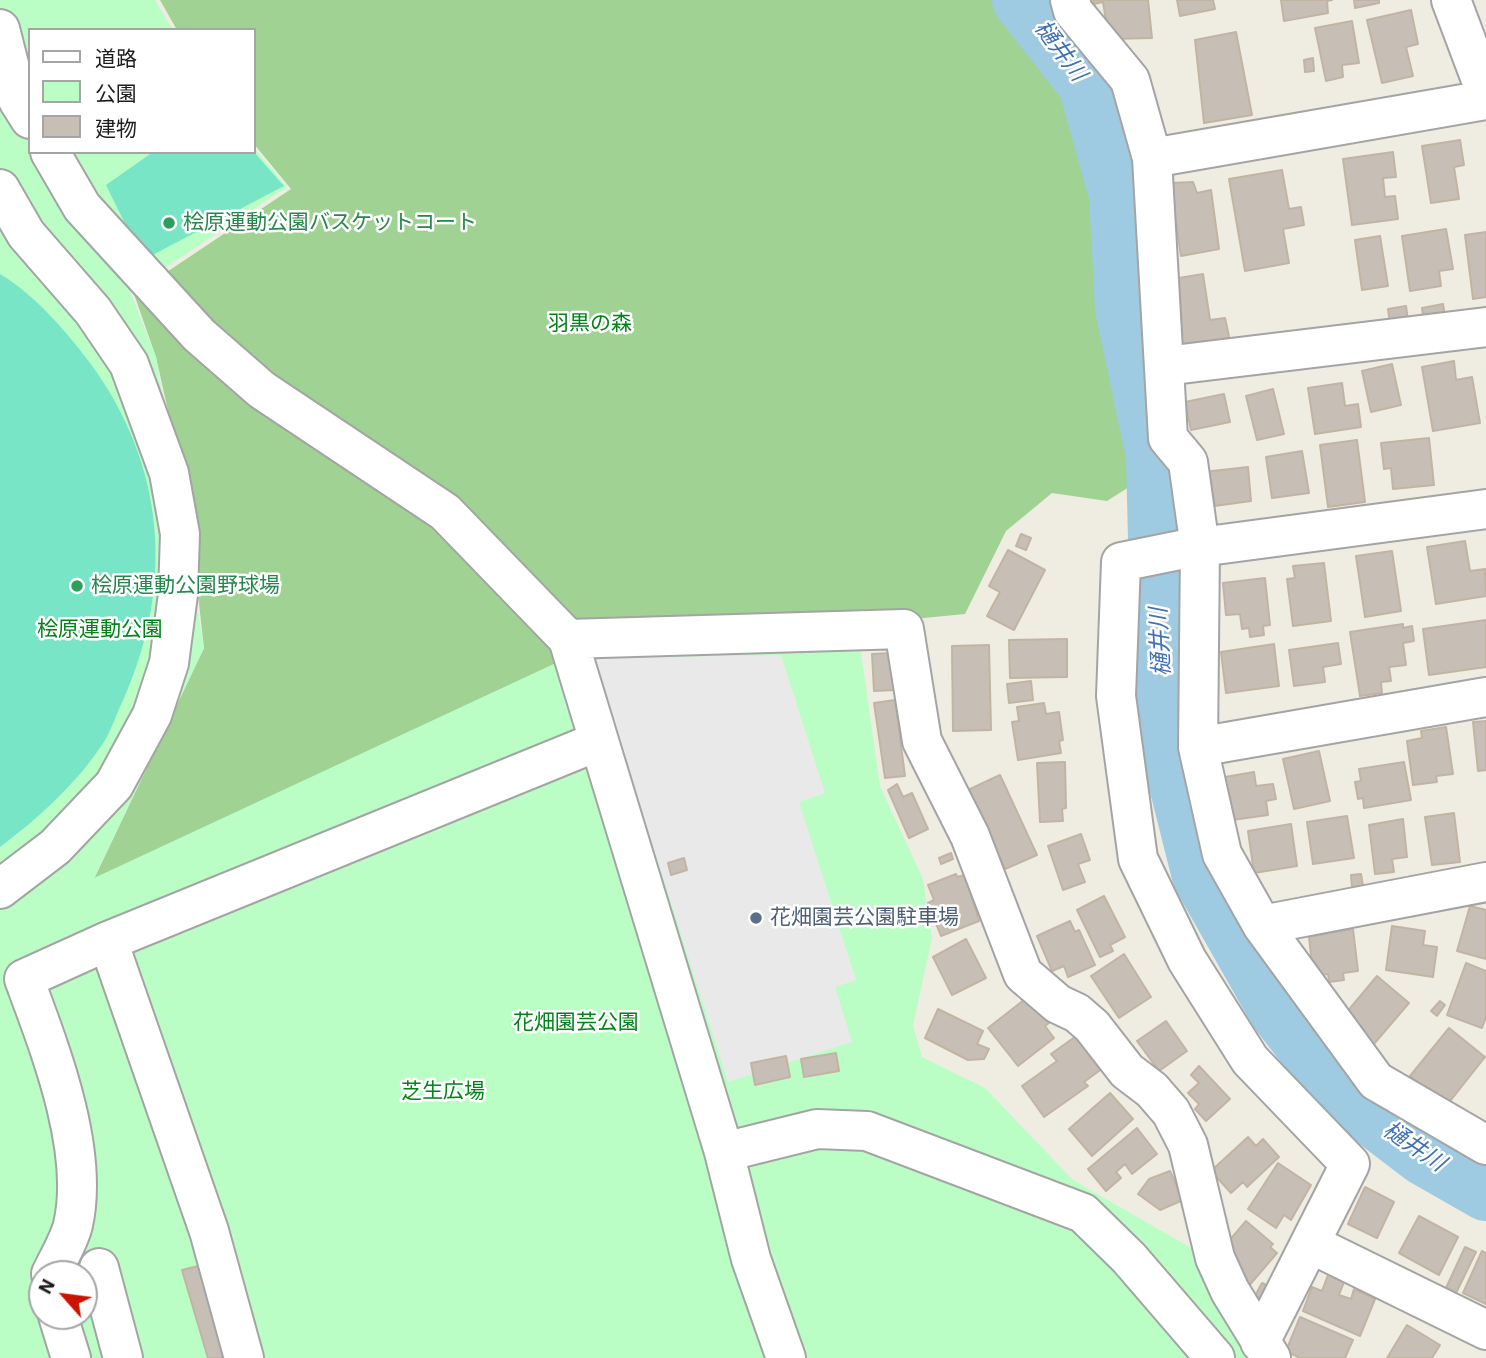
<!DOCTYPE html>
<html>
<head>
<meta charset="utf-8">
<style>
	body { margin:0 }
	#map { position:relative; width:1486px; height:1358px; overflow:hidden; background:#efece2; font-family:"IBM Plex Sans","Noto Sans JP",sans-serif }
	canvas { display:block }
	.legend { position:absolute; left:28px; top:28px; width:228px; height:126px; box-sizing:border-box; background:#fff; border:2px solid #a5a5a5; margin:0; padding:9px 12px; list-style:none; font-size:21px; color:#1d1d1d }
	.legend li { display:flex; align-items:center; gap:14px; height:35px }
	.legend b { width:35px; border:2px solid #a5a5a5 }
	.north { position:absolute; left:28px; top:1260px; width:70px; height:70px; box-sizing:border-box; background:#fff; border:2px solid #a5a5a5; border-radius:50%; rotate:298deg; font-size:19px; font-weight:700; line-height:28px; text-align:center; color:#1d1d1d }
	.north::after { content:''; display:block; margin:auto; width:24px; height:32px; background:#ca1400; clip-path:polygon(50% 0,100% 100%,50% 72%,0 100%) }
</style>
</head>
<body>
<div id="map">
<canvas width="1486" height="1358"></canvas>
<ul class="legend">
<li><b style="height:9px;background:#fff"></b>道路</li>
<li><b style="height:19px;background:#bafec6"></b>公園</li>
<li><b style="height:19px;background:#c7bfb5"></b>建物</li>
</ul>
<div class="north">N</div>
</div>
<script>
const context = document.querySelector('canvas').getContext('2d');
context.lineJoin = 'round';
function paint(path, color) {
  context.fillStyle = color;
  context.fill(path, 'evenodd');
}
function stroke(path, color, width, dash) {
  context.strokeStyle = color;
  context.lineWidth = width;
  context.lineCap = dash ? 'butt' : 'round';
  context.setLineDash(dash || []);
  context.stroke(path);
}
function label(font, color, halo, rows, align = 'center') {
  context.font = font + ' "IBM Plex Sans","Noto Sans JP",sans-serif';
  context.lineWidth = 5;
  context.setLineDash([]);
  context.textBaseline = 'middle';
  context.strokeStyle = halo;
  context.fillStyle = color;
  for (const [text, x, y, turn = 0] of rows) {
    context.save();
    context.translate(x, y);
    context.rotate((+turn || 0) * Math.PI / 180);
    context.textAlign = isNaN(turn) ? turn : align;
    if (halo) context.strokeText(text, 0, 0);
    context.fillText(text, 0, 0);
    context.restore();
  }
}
const forest = new Path2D(`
	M160,0h845l36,46 56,130v120l34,143 -2,48 -22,14 -55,-8 -46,38 -41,83 -383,37 -488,228 110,-231 -17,-152 -31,-139 -22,-63 157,-105 -37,-45v-114h-77z`);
const park = new Path2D(`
	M0,0h155l18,30h-143v122h224v-4l33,39 -157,104 26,66 48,291 -110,230 488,-227 276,-20 22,155 43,93 9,59 -19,88 9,31 63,31 88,92 127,73 58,105h-1258zM42,1274h42v42h-42z`);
const pitch = new Path2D(`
	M153,152h101l30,34 -141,74 -37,-75z
	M0,274c35,21 66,57 90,89 75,101 85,221 34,335 -7,14 -12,31 -20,44 -27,41 -65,76 -104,105z`);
const parking = new Path2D(`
	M781,655l44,138 -26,9 57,178 -21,7 17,55 -124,40 -135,-424z`);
const river = new Path2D(`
	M1021,0l66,84 31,111 6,113 31,148 5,208 8,81 33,131 76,134 66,85 80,61 63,36`);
const building = new Path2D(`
	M1093,0h55l4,38 -43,1 -6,-37 -9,2z
	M1177,0h36l2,9 -35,7z
	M1281,0h51l-5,1 1,12 -44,8z
	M1354,0h25v3l-24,5z
	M1411,10l7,34 -12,3 7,29 -31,7 -15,-63z
	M1352,21l7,42 -17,2 1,12 -17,4 -11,-53z
	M1236,32l16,83 -48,8 -9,-83z
	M1313,58l1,13 -9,1 -1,-12z
	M1460,140l4,25 -10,2 5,32 -28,4 -9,-57z
	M1393,152l3,25 -13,1 2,19 10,-1 3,23 -46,6 -9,-66z
	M1282,170l7,39 12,-2 3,18 -21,4 6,34 -44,8 -16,-92z
	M1193,182l4,11 14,-3 8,59 -38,7 -11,-73z
	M1446,229l7,40 -14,2 2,15 -31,5 -8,-55z
	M1486,232v65l-13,2 -8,-64z
	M1380,236l8,50 -26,4 -7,-50z
	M1203,274l7,46 15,-2 5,23 -57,9v-71z
	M1443,304l2,13 -21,4 -2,-13z
	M1406,306l2,15 -18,2 -2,-14z
	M1454,361l2,19 16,-3 8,46 -47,8 -11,-64z
	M1392,364l9,41 -30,7 -9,-41z
	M1342,383l3,23 13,-2 3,23 -46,7 -7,-46z
	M1273,389l11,45 -27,6 -11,-44z
	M1224,394l6,28 -39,8 -6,-28z
	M1429,438l5,47 -41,4 -2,-21 -7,1 -3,-26z
	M1357,440l8,62 -37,5 -8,-62z
	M1302,451l7,42 -37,5 -6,-41z
	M1248,467l3,34 -44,6 -4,-35z
	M1021,534l10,4 -5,12 -10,-4z
	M1465,541l5,30 15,-2 1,27 -50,8 -9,-57z
	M1008,550l37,20 -31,60 -27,-14 13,-24 -11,-6z
	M1392,551l9,60 -36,6 -9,-61z
	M1324,563l7,58 -38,5 -6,-47 8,-1 -2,-12z
	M1265,578l5,47 -7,1 1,9 -14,2 -1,-9 -7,1 -2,-15 -14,1 -3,-32z
	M1486,620v47l-57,8 -6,-46z
	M1403,624v4l9,-2 2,15 -11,2 3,22 -17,2 2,14 -10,1 1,11 -22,3 -10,-64z
	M1067,639v38l-57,1 -1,-38z
	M1338,643l3,21 -18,3 2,15 -31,4 -5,-36z
	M1274,644l5,42 -53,7 -5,-41z
	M989,645l2,85 -38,1 -1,-85z
	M893,653l2,37 -21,1 -2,-37z
	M1031,681l2,19 -24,3 -2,-19z
	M895,700l10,76 -20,2 -11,-75z
	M1044,703l2,11 13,-2 4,28 -4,1 2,12 -43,7 -6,-38 7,-1 -2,-14z
	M1486,721v49l-8,1 -5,-49z
	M1446,727l7,47 -17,2 1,6 -24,3 -6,-44 15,-3 -1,-7z
	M1319,751l11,50 -36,8 -11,-50z
	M1065,762l1,46 -4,1 1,12 -23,1 -3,-59z
	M1404,762l7,38 -47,8 -1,-10 -5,1 -3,-17 6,-1 -2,-12z
	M1254,772l2,14 17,-2 3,15 -10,2 2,14 -36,5 -7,-43z
	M1000,775l37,80 -32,14 -37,-79z
	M897,784l6,13 9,-4 16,36 -19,9 -21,-48z
	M1454,813l6,49 -28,3 -7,-48z
	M1347,816l7,42 -41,6 -6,-42z
	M1403,819l4,38 -15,2 2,13 -19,2 -6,-49z
	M1291,824l6,42 -43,7 -6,-42z
	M1081,834l9,26 -12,4 7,18 -22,8 -15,-44z
	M951,853l2,6 -12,5 -2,-6z
	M684,858l3,12 -16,5 -3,-12z
	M956,874l1,3 8,-2 14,46 -38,15 -13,-33 6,-3 -6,-15z
	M1361,874l2,12 -11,1 -1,-12z
	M1104,896l21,41 -15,8 3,6 -13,6 -23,-47z
	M1470,906l16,4v49l-29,-8z
	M1070,921l5,11 4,-2 16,35 -27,12 -4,-11 -12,5 -15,-35z
	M1392,926l33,5 -2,14 14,2 -4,30 -47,-7z
	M1353,929l5,42 -15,2 1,7 -15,2 -1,-8 -10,2 -2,-12h-4l-3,-27z
	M966,939l20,39 -34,17 -19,-38z
	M1124,954l27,43 -32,21 -28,-42z
	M1466,963l20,8v46l-4,11 -35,-13z
	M1377,976l32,27 -36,42 -32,-26z
	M1029,996l20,27 -4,3 9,12 -36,28 -30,-38z
	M1440,1001l5,4 -8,11 -6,-5z
	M938,1009l45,22 -6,13 12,5 -5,10 -16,1 -43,-22z
	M1166,1021l21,30 -28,20 -22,-30z
	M1449,1028l36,29 -38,48 -37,-29z
	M1079,1034l24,34 -19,14 4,4 -44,31 -22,-31 35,-25 -6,-7z
	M836,1053l3,18 -35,6 -3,-18z
	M786,1056l4,21 -35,8 -4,-22z
	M1199,1066l31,33 -24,22 -11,-12 4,-5 -11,-11 11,-10 -8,-8z
	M1110,1093l23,26 -41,37 -23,-27z
	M1137,1128l20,26 -25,20 -7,-10 -9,8 5,6 -15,13 -18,-22z
	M1248,1137l8,9 7,-7 16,18 -32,30 -4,-5 -12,11 -20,-22z
	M1278,1163l33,22 -20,35 -7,-5 -8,13 -28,-19z
	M1170,1171l13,29 -23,10 -22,-16 11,-15z
	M1365,1187l29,15 -17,36 -29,-14z
	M1419,1216l39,21 -19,38 -40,-22z
	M1246,1221l27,23 -3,3 7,6 -30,35 -25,-39z
	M1465,1247l11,5 -20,41 -10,-5z
	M1482,1251l4,2v51l-23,-11z
	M198,1266l27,92h-17l-26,-88z
	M1328,1275l16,7 -5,13 12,4 3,-10 21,10 -15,37 -57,-25 9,-24 10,4z
	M1262,1283l10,5 -6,13 -11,-5z
	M1300,1317l53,23 -8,18h-45l-14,-7z
	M1407,1325l33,20 -8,13h-45z`);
const minor = new Path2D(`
	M1070,0l3,11 57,69 22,78 16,280 20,24 12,86 -2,199 24,107 40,71 114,156 110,64
	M1451,0l35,93
	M0,29l18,71 12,19
	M50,152l32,55 117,128 63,55 183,122 123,127 156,513 27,107 35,99
	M1152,158l334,-58
	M0,189l26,45 67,77 36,53 40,109 11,61 -2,60 -9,69 -17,52 -38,70 -59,62 -55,42
	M1165,366l321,-39
	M568,639l336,-10 18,112 48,95 53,138 35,30 19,9 15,13 35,45 25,19 19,22 17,33 27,113 15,33 41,67
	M1198,747l288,-50
	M1262,925l224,-43
	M724,1152l93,-23 50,2 216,82 46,45 86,100
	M1311,1244l175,86
	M99,1268l24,90
	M51,1274c7,-15 18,-33 22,-49 17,-75 -23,-176 -49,-246l84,-38
	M58,1316l13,42
	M1260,1342l90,-178 -100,-104 -63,-100 -49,-101 -22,-163 5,-134 64,-13 301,-40
	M244,1358l-35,-127 -101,-290 491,-200`);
const markers = [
	[169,223,7,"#2e9e5b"],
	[77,586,7,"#2e9e5b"],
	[756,918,7,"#5c6f8a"]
];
const leisureNames = [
	["桧原運動公園バスケットコート",183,223],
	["桧原運動公園野球場",91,586]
];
const parkNames = [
	["羽黒の森",590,324],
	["桧原運動公園",100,630],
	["花畑園芸公園",576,1023],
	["芝生広場",443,1092]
];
const serviceNames = [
	["花畑園芸公園駐車場",770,918]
];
const waterNames = [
	["樋井川",1060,51,53],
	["樋井川",1161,642,-93],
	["樋井川",1414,1147,34]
];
paint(forest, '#9fd293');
paint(park, '#bafec6');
paint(pitch, '#78e6c6');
paint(parking, '#e9e9e9');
stroke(river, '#9ecbe1', 58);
paint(building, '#c7bfb5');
stroke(building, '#c2b4a3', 2);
stroke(minor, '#a4a4a4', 42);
stroke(minor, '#fff', 38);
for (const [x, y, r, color] of markers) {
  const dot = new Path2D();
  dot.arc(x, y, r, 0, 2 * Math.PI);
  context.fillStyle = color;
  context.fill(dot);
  stroke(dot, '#fff', 2.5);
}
label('21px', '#27864d', '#fff', leisureNames, 'left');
label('21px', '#028419', '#fff', parkNames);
label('21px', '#4e5e75', '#fff', serviceNames, 'left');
label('italic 23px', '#4170b5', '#fff', waterNames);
</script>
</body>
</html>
